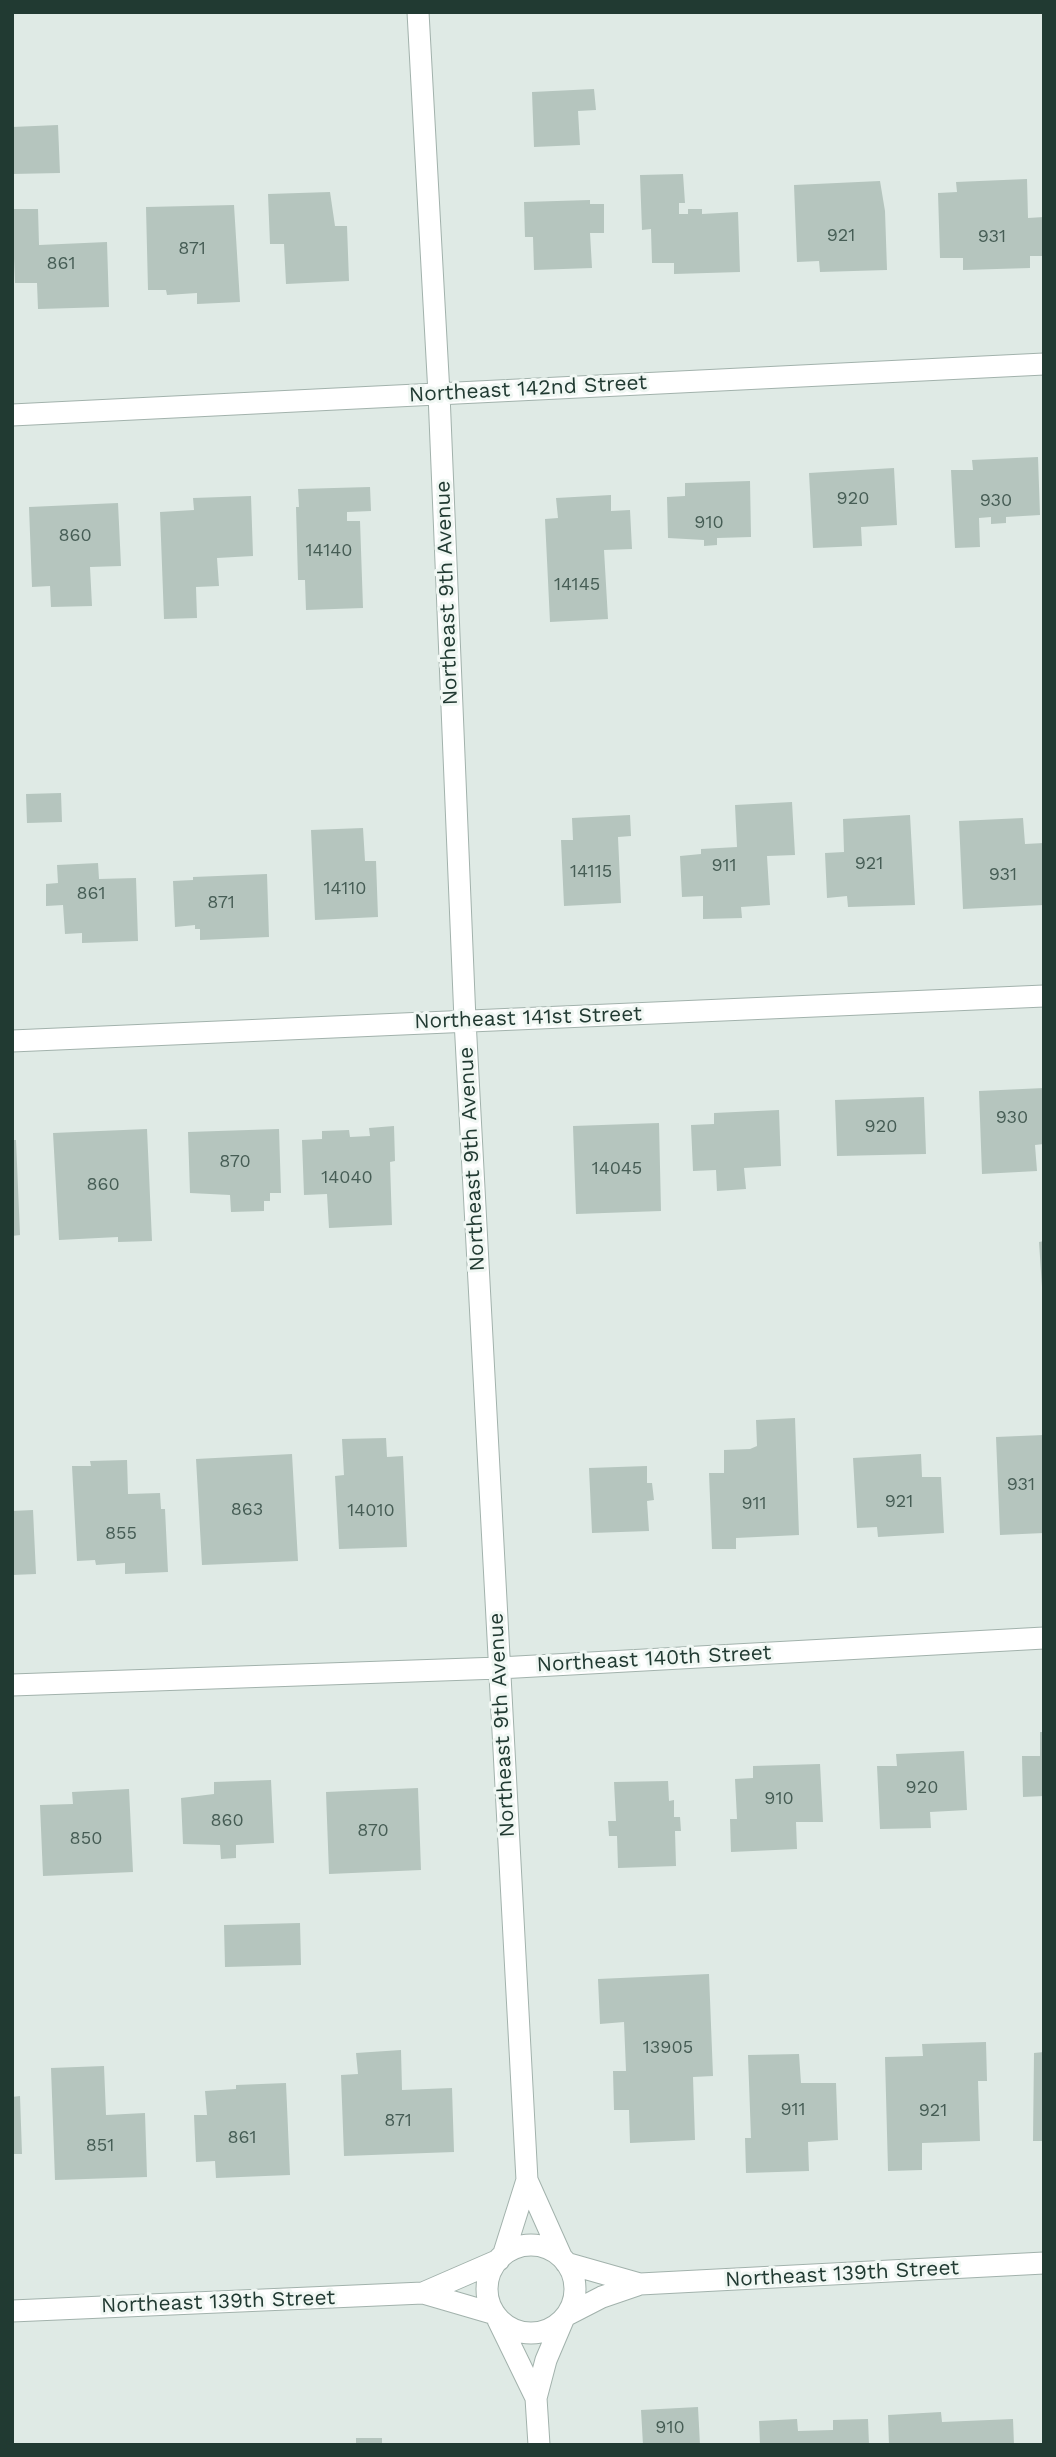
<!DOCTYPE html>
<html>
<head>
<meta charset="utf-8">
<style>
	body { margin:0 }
	#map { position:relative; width:1056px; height:2457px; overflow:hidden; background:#dfeae5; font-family:"Work Sans",sans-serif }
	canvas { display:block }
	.frame { position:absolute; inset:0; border:14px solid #213a32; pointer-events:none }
</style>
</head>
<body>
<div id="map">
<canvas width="1056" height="2457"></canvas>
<div class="frame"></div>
</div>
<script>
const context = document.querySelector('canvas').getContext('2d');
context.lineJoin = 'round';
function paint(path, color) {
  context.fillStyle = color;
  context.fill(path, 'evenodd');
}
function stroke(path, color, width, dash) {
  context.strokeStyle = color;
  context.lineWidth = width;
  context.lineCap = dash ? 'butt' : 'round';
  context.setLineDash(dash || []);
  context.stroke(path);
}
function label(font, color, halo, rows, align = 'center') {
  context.font = font + ' "Work Sans",sans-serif';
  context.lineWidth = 6;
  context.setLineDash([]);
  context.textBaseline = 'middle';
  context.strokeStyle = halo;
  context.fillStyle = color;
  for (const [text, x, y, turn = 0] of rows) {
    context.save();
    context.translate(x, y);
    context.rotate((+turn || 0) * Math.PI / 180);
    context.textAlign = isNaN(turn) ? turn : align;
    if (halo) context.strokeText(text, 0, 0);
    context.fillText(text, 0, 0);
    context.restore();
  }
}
const building = new Path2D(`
	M594,89l2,21 -18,1 2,34 -46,2 -2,-55z
	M58,125l2,48 -48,1v-47z
	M683,174l2,29h-6v11h9v-5h14v5l36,-2 2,60 -66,2v-11h-22l-1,-34 -9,1 -2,-55z
	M1027,179l1,39 16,-1v39h-14v12l-67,2v-12h-23l-2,-65 19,-1 -1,-10z
	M880,181l5,30 2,59 -67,2 -1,-11 -22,1 -3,-77z
	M330,192l5,34h12l2,55 -63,3 -2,-40h-14l-2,-50z
	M590,200v4h14v29h-14l2,35 -58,2 -1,-33h-8l-1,-35z
	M234,205l6,97 -43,2v-11l-30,2 -1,-5h-18l-2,-83z
	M12,209h26l1,36 68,-3 2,65 -71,2 -1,-26h-22z
	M1038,457l2,58 -34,2v6l-15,1v-7l-12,1 1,29 -25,1 -4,-78h22l-1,-10z
	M894,468l3,57 -36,2 1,19 -49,2 -4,-75z
	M750,481l1,56 -34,1v7l-13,1v-6l-36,-2 -1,-41 18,-1v-13z
	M370,487l1,24 -24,1v9h13l3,87 -57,2 -1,-30h-7l-2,-73h3l-1,-18z
	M611,495v16l19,-1 2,39 -28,1 4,69 -58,3 -5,-103 13,-1 -2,-20z
	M251,496l2,60 -36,2 2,28 -23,1 1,31 -33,1 -4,-107 34,-2 -1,-12z
	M118,503l3,63 -31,1 2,39 -41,1 -1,-21 -18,1 -3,-80z
	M61,793l1,29 -35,1 -1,-29z
	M792,802l3,53 -28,1 3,49 -29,2 1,11 -39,1v-23l-21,1 -2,-41 21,-2v-5l36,-2 -2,-42z
	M630,815l1,21 -13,1 3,66 -57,3 -3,-66h12l-1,-22z
	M910,815l5,90 -67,2 -1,-11 -20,2 -2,-45 19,-1 -1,-33z
	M1023,818l2,26 19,-1v62l-81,4 -4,-88z
	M363,828l2,33h11l2,56 -63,3 -4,-90z
	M98,863l1,16 37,-1 2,63 -56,2v-10l-17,1 -2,-29 -17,1v-22l12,-1 -1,-18z
	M267,874l2,63 -69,3v-11h-5v-4l-20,2 -2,-46 20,-1v-3z
	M1044,1088v56l-9,1 2,26 -55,3 -3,-83z
	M924,1097l2,57 -89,2 -2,-56z
	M779,1110l2,56 -37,2 2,21 -29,2 -1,-21 -23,1 -2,-46 23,-1v-11z
	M659,1123l2,88 -85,3 -3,-88z
	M394,1126l1,35 -5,1 2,63 -63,3 -2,-34 -23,1 -2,-55 20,-1v-8l27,-1 1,7 20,-1 -1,-8z
	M147,1129l5,112 -34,1v-5l-59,3 -6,-107z
	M279,1129l2,64h-11v8h-6v10l-33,1 -1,-17 -40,-2 -2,-61z
	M12,1140h4l4,95 -8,1z
	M1044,1241v46h-2l-3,-45z
	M795,1418l4,117 -63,3v11h-24l-3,-76h15v-23l26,-1 7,-3 -1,-26z
	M1044,1435v98l-44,2 -4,-98z
	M386,1438l1,19 16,-1 4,91 -68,2 -4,-73 9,-1 -2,-36z
	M292,1454l6,107 -96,4 -6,-106z
	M921,1454l1,23h19l3,56 -66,4 -1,-10 -20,1 -4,-70z
	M127,1460l1,34 32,-1 1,16h4l3,63 -43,2v-11l-29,2 -1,-5 -18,1 -5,-95h19l-1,-5z
	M647,1466v17h5l2,17 -7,1 2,30 -57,2 -3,-65z
	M33,1510l3,64 -24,1v-64z
	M1040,1732h4v64l-21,1 -1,-41h18z
	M964,1751l3,59 -37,2 1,16 -51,1 -3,-63h20l-1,-12z
	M820,1764l3,58h-27l1,27 -66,3 -1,-33h7l-2,-40 18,-1v-12z
	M271,1780l3,63 -38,2v13l-15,1 -1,-14 -37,-1 -2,-46 33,-4v-12z
	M668,1781l1,20 5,-1v17h6l1,14h-6l1,35 -58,2 -1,-32h-8l-1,-15h8l-2,-39z
	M418,1788l3,82 -92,4 -3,-82z
	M129,1789l4,83 -90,4 -3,-71 33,-1 -1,-12z
	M300,1923l1,42 -76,2 -1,-42z
	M709,1974l4,102 -20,1 2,63 -65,3 -1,-33h-15l-1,-39h13l-2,-49 -24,2 -2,-45z
	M986,2042l1,39h-9l2,60 -58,2v27l-34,1 -3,-114 38,-1 -1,-12z
	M401,2050l1,40 50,-2 2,64 -110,4 -3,-81 17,-1 -2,-21z
	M1044,2052v89h-11l1,-88z
	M799,2054l2,29h35l2,57 -30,2 1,29 -63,2 -1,-35h6l-3,-83z
	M104,2066l2,49 39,-2 2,64 -92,3 -4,-112z
	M286,2083l4,92 -74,3 -1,-17 -19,1 -2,-47h13l-2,-24 31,-2v-4z
	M20,2096l2,58h-10v-57z
	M698,2407l2,38h-57l-2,-35z
	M941,2412l1,10 71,-3 1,26h-125l-1,-30z
	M797,2419l1,12 35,-1v-10l35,-1 1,26h-109l-1,-24z
	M356,2438h26v7h-26z`);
const minor = new Path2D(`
	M418,12l21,382 26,626 62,1160 -23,73
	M12,415l1032,-51
	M12,1041l1032,-45
	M12,1685l487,-17 545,-30
	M527,2180l34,76
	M487 2289a44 44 0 1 1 88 0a44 44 0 1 1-88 0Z
	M566,2263l74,21
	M423,2293l76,-33
	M12,2311l411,-18 72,21
	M567,2315l35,-18 38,-13 404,-21
	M498,2320l38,78
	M539,2445l-3,-47 10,-38 17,-40`);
const numberNames = [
	["921",841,236],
	["931",992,237],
	["871",192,249],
	["861",61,264],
	["920",853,499],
	["930",996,501],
	["910",709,523],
	["860",75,536],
	["14140",329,551],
	["14145",577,585],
	["921",869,864],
	["911",724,866],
	["14115",591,872],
	["931",1003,875],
	["14110",345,889],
	["861",91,894],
	["871",221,903],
	["930",1012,1118],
	["920",881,1127],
	["870",235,1162],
	["14045",617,1169],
	["14040",347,1178],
	["860",103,1185],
	["931",1021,1485],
	["921",899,1502],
	["911",754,1504],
	["863",247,1510],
	["14010",371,1511],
	["855",121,1534],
	["920",922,1788],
	["910",779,1799],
	["860",227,1821],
	["870",373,1831],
	["850",86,1839],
	["13905",668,2048],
	["911",793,2110],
	["921",933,2111],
	["871",398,2121],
	["861",242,2138],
	["851",100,2146],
	["910",670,2428]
];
const streetNames = [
	["Northeast 142nd Street",528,389,-3],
	["Northeast 9th Avenue",447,593,-92],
	["Northeast 141st Street",528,1018,-2],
	["Northeast 9th Avenue",472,1159,-93],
	["Northeast 140th Street",654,1659,-3],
	["Northeast 9th Avenue",502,1725,-93],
	["Northeast 139th Street",842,2274,-3],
	["Northeast 139th Street",218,2302,-2]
];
paint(building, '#b5c5be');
stroke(minor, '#a2b2ac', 23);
stroke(minor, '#fff', 21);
label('18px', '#465d55', null, numberNames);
label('21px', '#213a32', '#f0f7f3', streetNames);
</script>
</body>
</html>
